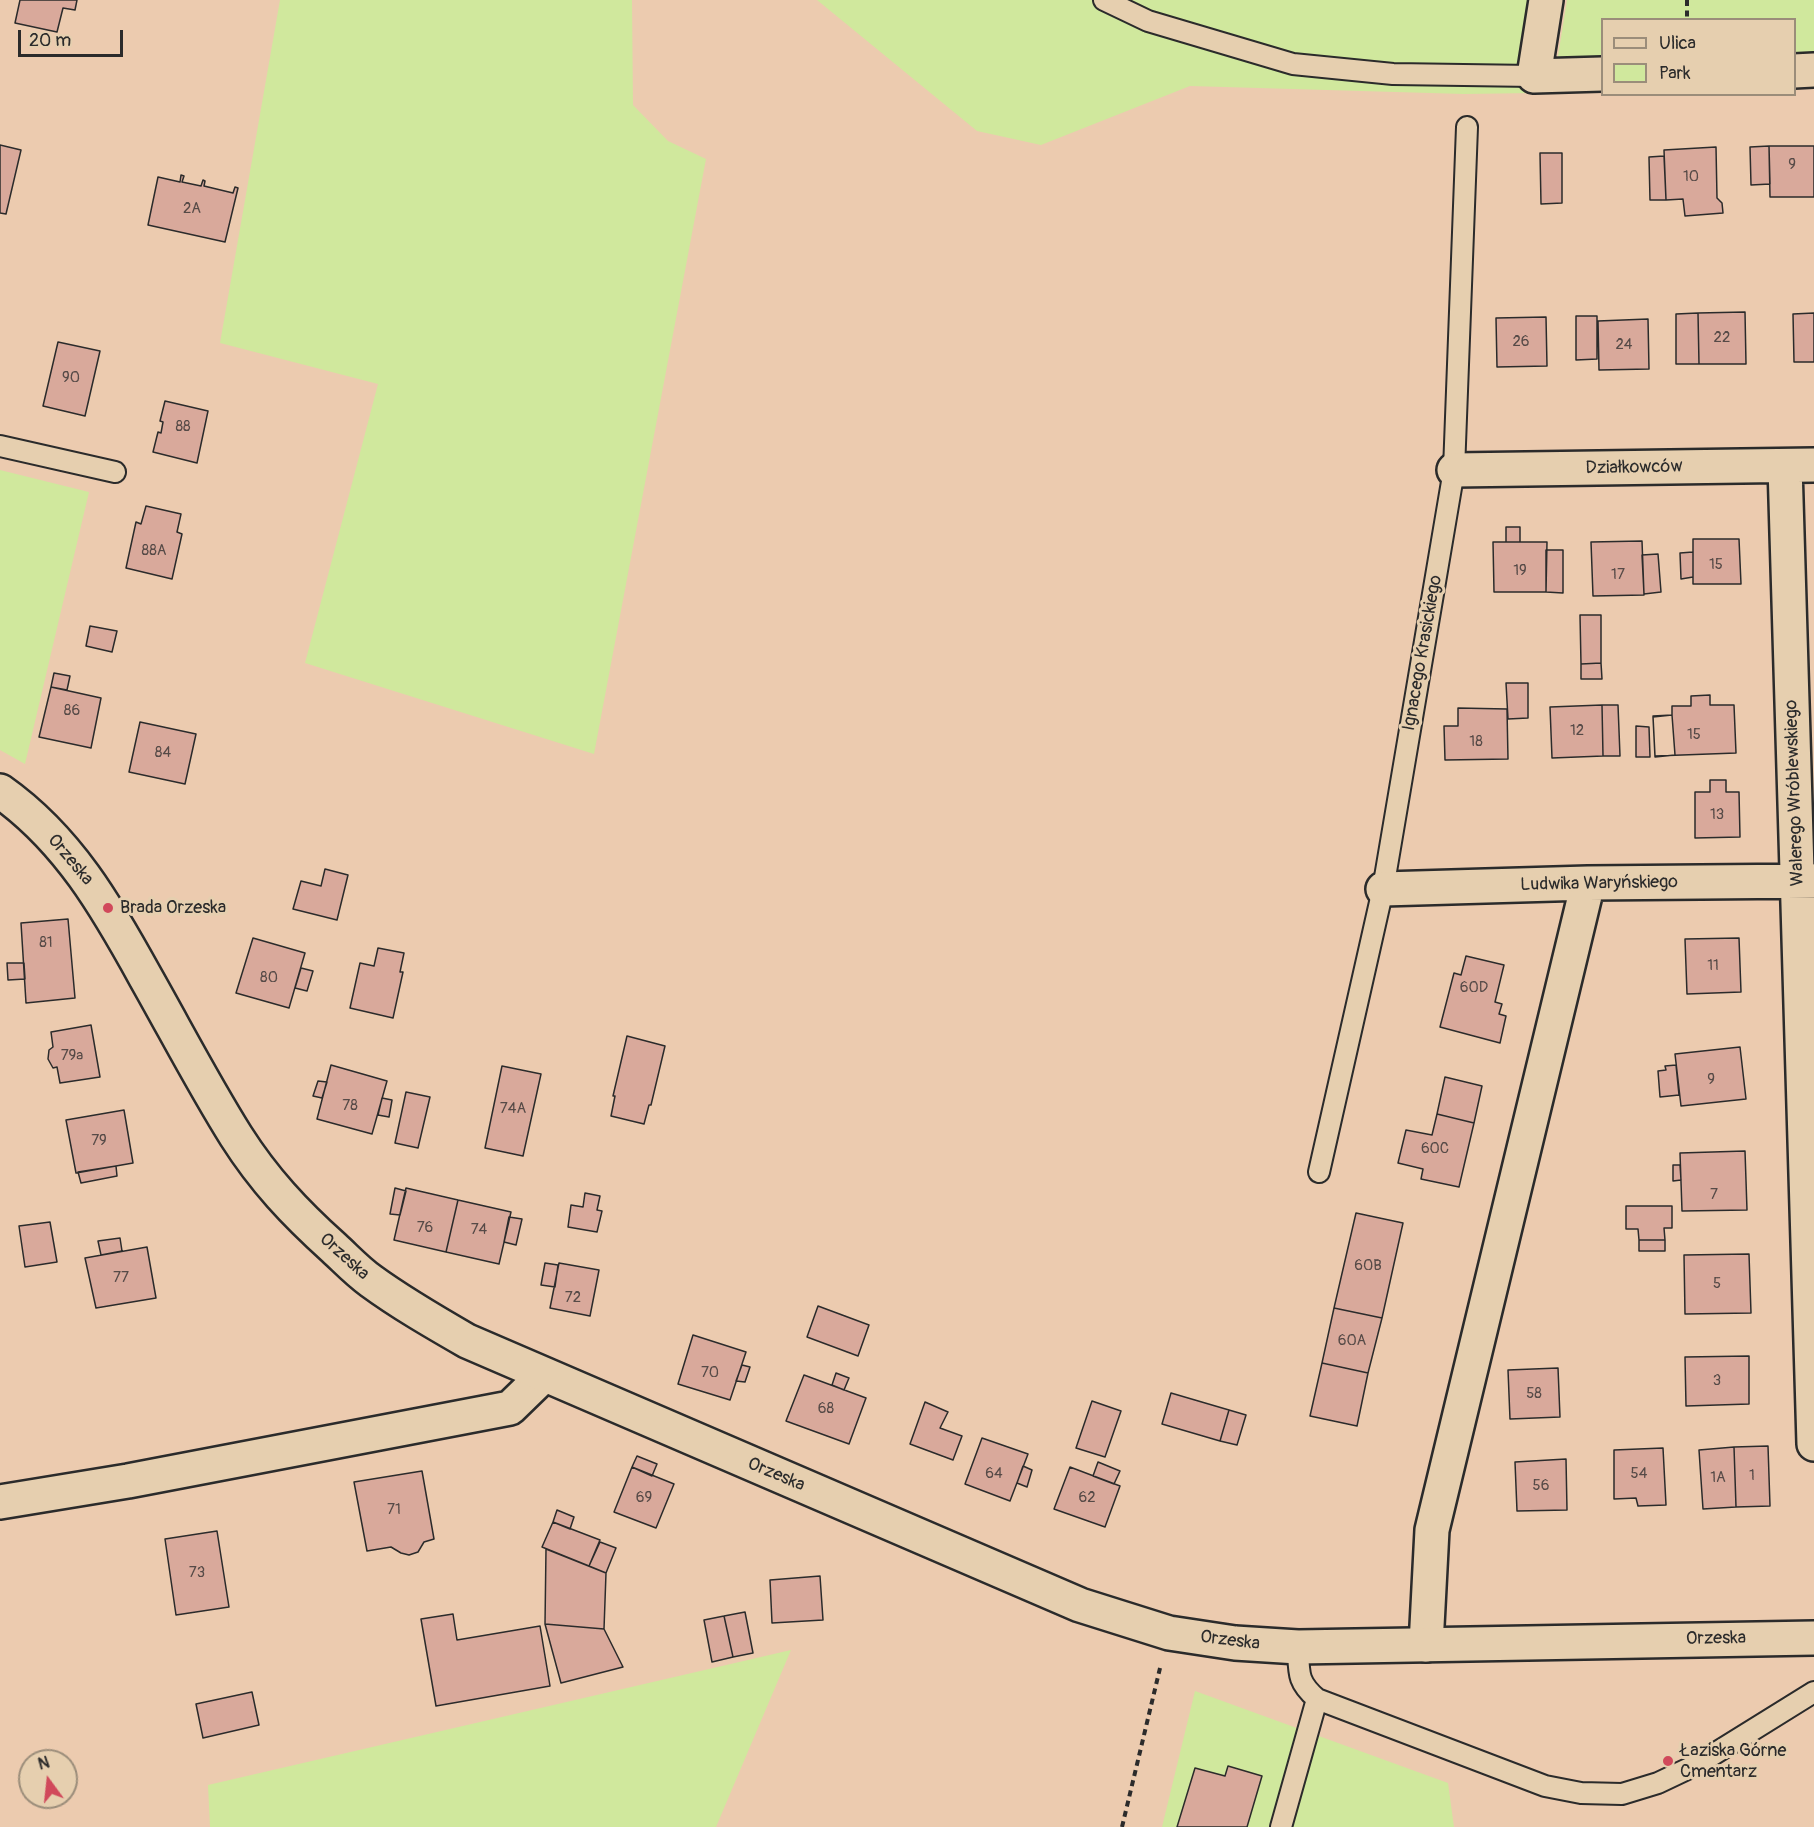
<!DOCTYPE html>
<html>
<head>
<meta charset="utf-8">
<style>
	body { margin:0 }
	#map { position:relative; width:1814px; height:1827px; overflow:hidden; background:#eccbaf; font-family:Pangolin,sans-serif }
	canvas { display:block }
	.legend { position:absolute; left:1601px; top:18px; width:195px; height:78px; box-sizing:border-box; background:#e6cfaf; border:2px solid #9b8d7a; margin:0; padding:8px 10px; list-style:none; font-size:18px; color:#2b2b2b }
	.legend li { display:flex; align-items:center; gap:12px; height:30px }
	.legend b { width:30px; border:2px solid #9b8d7a }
	.north { position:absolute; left:18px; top:1749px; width:60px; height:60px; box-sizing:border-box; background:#e6cfaf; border:2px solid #9b8d7a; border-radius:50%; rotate:345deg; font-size:16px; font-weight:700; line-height:24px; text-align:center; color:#2b2b2b }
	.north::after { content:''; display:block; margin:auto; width:21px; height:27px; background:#d1495b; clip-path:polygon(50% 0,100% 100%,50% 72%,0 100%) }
	.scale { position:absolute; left:18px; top:30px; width:105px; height:27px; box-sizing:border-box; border:3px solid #2b2b2b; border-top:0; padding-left:8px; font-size:18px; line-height:21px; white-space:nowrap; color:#2b2b2b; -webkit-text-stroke:4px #e6cfaf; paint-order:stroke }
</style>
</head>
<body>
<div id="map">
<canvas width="1814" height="1827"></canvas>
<ul class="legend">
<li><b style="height:8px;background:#e6cfaf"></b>Ulica</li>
<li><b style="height:16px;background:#d0e89d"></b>Park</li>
</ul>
<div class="north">N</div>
<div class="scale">20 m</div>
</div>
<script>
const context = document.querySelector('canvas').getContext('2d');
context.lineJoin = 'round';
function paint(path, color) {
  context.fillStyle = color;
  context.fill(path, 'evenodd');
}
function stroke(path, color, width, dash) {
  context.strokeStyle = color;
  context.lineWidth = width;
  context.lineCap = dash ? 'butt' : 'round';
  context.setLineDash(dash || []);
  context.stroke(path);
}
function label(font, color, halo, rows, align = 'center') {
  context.font = font + ' Pangolin,sans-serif';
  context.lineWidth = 6;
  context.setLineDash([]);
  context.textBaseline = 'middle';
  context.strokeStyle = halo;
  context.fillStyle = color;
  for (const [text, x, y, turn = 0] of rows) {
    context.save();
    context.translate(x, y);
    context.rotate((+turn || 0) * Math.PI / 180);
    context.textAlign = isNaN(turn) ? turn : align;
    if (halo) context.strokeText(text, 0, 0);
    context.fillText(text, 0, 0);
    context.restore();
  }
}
const green = new Path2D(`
	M280,0h352l1,105 35,36 38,18 -112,595 -289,-91 73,-279 -158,-41z
	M817,0h726l-9,93 -70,1 -274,-8 -149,59 -64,-14z
	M1567,0h247v58h-19l-1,-38h-192v41l-45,1z
	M0,470l89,22 -64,272 -25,-14z
	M791,1650l-75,177h-506l-2,-42z
	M1195,1691l253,92 6,44h-292z`);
const building = new Path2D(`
	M20,0h57l-2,10 -12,-2 -6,24 -42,-9z
	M0,145l21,5 -15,64 -6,-1z
	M1769,146l1,38 -19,1 -1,-38z
	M1769,146h45v51h-44z
	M1716,147l1,51 5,5 1,10 -38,3 -2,-17 -17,1 -2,-50z
	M1540,153h22v50l-21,1z
	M1664,156l2,44h-16l-1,-43z
	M181,175l3,1 -2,6 19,4 2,-6 2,1 -1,5 29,7 2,-6 3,1 -13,54 -77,-17 10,-48 22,5z
	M1745,312l1,52h-47l-1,-51z
	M1698,313l1,51h-23v-50z
	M1814,313v49h-20l-1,-48z
	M1576,316h21v43l-21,1z
	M1546,317l1,49 -50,1 -1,-49z
	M1648,319l1,50 -50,1 -1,-49z
	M58,342l42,9 -15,65 -42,-10z
	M165,401l43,10 -11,52 -44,-11 5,-20 3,1 2,-11 -3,-1z
	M146,506l35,8 -4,18 5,2 -10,45 -46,-11 10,-46 5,2z
	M1506,527h14v15h-14z
	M1693,539h46l2,45h-48z
	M1642,541l2,54 -51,1 -2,-54z
	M1493,542h54l-1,50h-52z
	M1546,550h17v43l-17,-1z
	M1693,552v25l-12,2 -1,-26z
	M1658,554l3,38 -17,2 -2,-39z
	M1580,615h21v48l-20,1z
	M90,626l27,5 -5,21 -26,-6z
	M1601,663l1,16h-21v-15z
	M54,673l16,3 -3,14 -16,-3z
	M1506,683h22v35l-20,1z
	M51,687l50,11 -10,50 -52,-11z
	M1710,695v10h24l2,48 -81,3 -2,-40 19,-1v-9h19v-10z
	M1602,705h16l2,51h-17z
	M1602,705l1,51 -51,2 -2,-51z
	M1458,708l49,1 1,50 -63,1 -1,-34h14z
	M1672,715l3,40 -20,2 -2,-40z
	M140,722l56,12 -11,50 -56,-12z
	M1636,726l13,1 1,30h-14z
	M1710,780h16v12h13l1,45 -45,1v-46h15z
	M325,869l23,6 -11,45 -44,-11 8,-28 20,5z
	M68,919l7,79 -49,5 -5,-80z
	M253,938l52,15 -16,55 -53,-15z
	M1739,938l2,54 -54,2 -2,-55z
	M378,948l26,5 -4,19h3l-10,46 -43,-10 10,-45 14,3z
	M1466,956l38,9 -9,37 7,2 -3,10 7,2 -6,27 -60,-16 14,-54 7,2z
	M7,963h17l1,16 -17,1z
	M301,968l12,3 -6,20 -12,-3z
	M91,1025l9,52 -40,6 -3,-16 -4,1 -5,-9 1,-9 4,-3 -2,-15z
	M627,1036l38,10 -14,59h-2l-5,19 -33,-8 4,-20h-2z
	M1740,1047l6,52 -65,7 -6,-52z
	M331,1065l56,16 -15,53 -55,-15z
	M1676,1065l3,30 -19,2 -2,-26 8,-1 -1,-4z
	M502,1066l39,8 -18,82 -38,-8z
	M1445,1077l37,9 -8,37 -37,-9z
	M318,1081l9,1 -5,16 -9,-2z
	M406,1092l24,5 -12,51 -23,-5z
	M382,1098l10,2 -3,17 -11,-2z
	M124,1110l9,53 -57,10 -10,-53z
	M1437,1114l37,9 -15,64 -38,-8 2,-10 -25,-6 8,-33 26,5z
	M1745,1151l2,59 -65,1 -2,-58z
	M1673,1165h7l1,15 -8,1z
	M116,1166l1,10 -36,7 -3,-11z
	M395,1188l11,3 -6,24 -10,-1z
	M406,1188l52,12 -12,52 -52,-12z
	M585,1193l15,3 -3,14 5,1 -5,21 -29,-5 3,-22 12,2z
	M458,1200l53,12 -12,52 -53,-12z
	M1626,1206h46v22h-8l1,12h-26l-1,-11h-12z
	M1356,1213l47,10 -21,95 -48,-10z
	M509,1217l13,2 -6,26 -12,-3z
	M50,1222l7,40 -32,5 -6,-41z
	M120,1238l2,13 -21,4 -3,-14z
	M1639,1240h26v11h-26z
	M147,1247l9,51 -60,10 -11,-50z
	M1749,1254l2,59 -66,1 -1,-59z
	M545,1263l13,2 -3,22 -14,-2z
	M559,1263l40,7 -9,46 -40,-8z
	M818,1306l51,19 -11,31 -51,-19z
	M1334,1308l48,10 -14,55 -46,-10z
	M693,1335l53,17 -16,48 -52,-16z
	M1749,1356v48l-63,2 -1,-49z
	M1322,1363l46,10 -11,53 -47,-10z
	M742,1365l8,2 -5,15 -9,-1z
	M1558,1368l2,49 -50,2 -2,-49z
	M836,1373l13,5 -5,12 -12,-5z
	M804,1375l62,23 -17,46 -63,-23z
	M1171,1393l58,17 -9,31 -58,-17z
	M1092,1401l29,10 -16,46 -29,-9z
	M925,1402l23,10 -8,16 22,8 -9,24 -43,-16z
	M1229,1410l17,5 -9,30 -17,-4z
	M982,1438l46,16 -18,47 -45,-17z
	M1768,1446l2,60 -34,1 -2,-60z
	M1734,1447l2,60 -33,2 -4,-59z
	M1663,1448l3,57 -28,1 -2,-8 -22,1v-49z
	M637,1456l20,8 -5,12 -20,-9z
	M1566,1459l1,51 -50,1 -2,-49z
	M1098,1462l22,9 -6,13 -21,-8z
	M1023,1466l9,4 -5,17 -10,-4z
	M632,1467l42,17 -18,44 -42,-16z
	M1070,1467l50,19 -15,41 -51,-18z
	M422,1471l12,68 -10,3 -6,10 -9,3 -8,-2 -10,-6 -24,4 -13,-69z
	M557,1510l17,7 -4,12 -17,-7z
	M553,1522l47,18 -11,26 -47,-19z
	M217,1531l12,76 -53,8 -11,-76z
	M600,1542l16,6 -10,25 -17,-7z
	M546,1549l60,24 -2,56 -59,-5z
	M820,1576l3,44 -51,3 -2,-43z
	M745,1612l8,41 -20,4 -9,-41z
	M453,1614l4,26 83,-14 10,60 -114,20 -15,-87z
	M724,1616l9,41 -21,5 -8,-42z
	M545,1624l59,5 19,38 -62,16z
	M252,1692l7,33 -56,13 -7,-34z
	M1228,1766l34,10 -15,51h-70l18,-59 30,8z`);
const path = new Path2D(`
	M1687,0v20
	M1122,1827l39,-163`);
const service = new Path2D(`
	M1104,0l44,21 145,43 100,10 141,2
	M0,446l115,26
	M1319,1172l64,-283 71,-419 13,-343
	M1298,1647c1,26 -1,35 19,52l228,87 36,7 41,1 36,-11 40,-19 116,-72
	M1281,1827l36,-128`);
const minor = new Path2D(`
	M1546,0l-12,76 68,-2
	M1794,71l20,-1
	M1785,466l29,978
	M1454,470l360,-5
	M1383,889l205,-6 226,-2
	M0,1502l128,-21 382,-73 34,-33
	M1426,1645l6,-115 156,-647`);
const tertiary = new Path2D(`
	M0,791c68,48 107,116 146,187 30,53 58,107 90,158 28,44 59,77 98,112 12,11 23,23 37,33 30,22 63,41 96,60l613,264 89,28 66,10 63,4 516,-9`);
const markers = [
	[108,908,6,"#d1495b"],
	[1668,1761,6,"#d1495b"]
];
const numberNames = [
	["9",1792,165],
	["10",1691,177],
	["2A",192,209],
	["22",1722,338],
	["26",1521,342],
	["24",1624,345],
	["90",71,378],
	["88",183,427],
	["88A",154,551],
	["15",1716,565],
	["19",1520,571],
	["17",1618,575],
	["86",72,711],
	["12",1577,731],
	["15",1694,735],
	["18",1476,742],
	["84",163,753],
	["13",1717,815],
	["81",46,943],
	["11",1713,966],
	["80",269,978],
	["60D",1474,988],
	["79a",72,1056],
	["9",1711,1080],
	["78",350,1106],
	["74A",513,1109],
	["79",99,1141],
	["60C",1435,1149],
	["7",1714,1195],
	["76",425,1228],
	["74",479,1230],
	["60B",1368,1266],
	["77",121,1278],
	["5",1717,1284],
	["72",573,1298],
	["60A",1352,1341],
	["70",710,1373],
	["3",1717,1381],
	["58",1534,1394],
	["68",826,1409],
	["64",994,1474],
	["54",1639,1474],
	["1",1752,1476],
	["1A",1718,1478],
	["56",1541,1486],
	["69",644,1498],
	["62",1087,1498],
	["71",394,1510],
	["73",197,1573]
];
const streetNames = [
	["Działkowców",1634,468,-1],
	["Ignacego Krasickiego",1423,653,-80],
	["Walerego Wróblewskiego",1795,793,-92],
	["Orzeska",70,860,50],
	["Ludwika Waryńskiego",1599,884,-1],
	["Orzeska",344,1257,42],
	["Orzeska",776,1475,23],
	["Orzeska",1716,1639,-1],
	["Orzeska",1230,1641,7]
];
const poiNames = [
	["Brada Orzeska",120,908],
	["Łaziska Górne",1680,1751],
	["Cmentarz",1680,1772]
];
paint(green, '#d0e89d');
paint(building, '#d9a99b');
stroke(building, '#2b2b2b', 1.5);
stroke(service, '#2b2b2b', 24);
stroke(minor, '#2b2b2b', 38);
stroke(tertiary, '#2b2b2b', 38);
stroke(path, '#2b2b2b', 4, [6, 4.5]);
stroke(service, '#e6cfaf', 20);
stroke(minor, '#e6cfaf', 33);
stroke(tertiary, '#e6cfaf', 33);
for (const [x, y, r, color] of markers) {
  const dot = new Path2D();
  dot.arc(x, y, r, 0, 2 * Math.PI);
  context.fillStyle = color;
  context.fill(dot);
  stroke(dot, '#e6cfaf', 2);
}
label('15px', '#564a47', null, numberNames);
label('18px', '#2b2b2b', '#e6cfaf', streetNames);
label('18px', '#2b2b2b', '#e6cfaf', poiNames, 'left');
</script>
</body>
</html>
